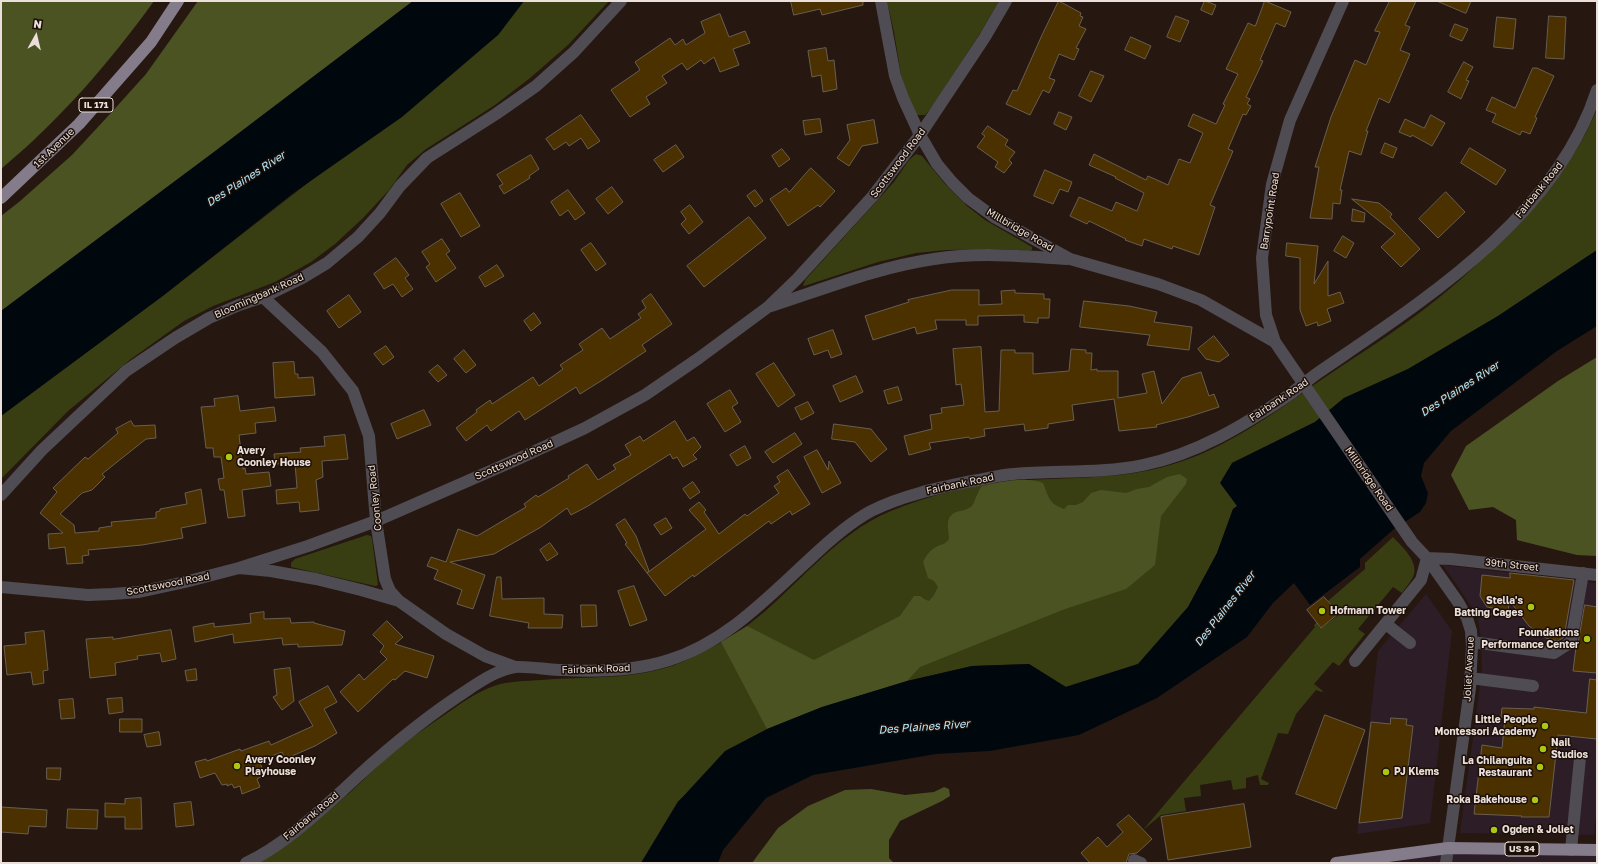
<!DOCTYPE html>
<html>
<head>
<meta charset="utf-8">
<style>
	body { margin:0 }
	#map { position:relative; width:1598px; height:864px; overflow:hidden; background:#261811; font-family:"Golos Text",sans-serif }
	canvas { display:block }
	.frame { position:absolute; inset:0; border:2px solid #eadfda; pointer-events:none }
	.north { position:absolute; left:16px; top:16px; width:40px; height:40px; -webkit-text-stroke:3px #1c0f08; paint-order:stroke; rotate:8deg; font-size:11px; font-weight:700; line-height:16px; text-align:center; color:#eadfda }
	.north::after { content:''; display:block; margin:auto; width:14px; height:18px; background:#eadfda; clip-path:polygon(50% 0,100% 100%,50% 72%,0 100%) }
</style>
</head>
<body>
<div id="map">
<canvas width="1598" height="864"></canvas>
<div class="frame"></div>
<div class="north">N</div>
</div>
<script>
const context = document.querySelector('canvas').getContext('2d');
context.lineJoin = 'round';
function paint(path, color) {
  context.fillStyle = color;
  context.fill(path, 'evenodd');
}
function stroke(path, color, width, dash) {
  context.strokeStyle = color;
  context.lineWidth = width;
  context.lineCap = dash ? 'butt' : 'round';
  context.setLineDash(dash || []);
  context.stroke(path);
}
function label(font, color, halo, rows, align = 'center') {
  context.font = font + ' "Golos Text",sans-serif';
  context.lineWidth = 3;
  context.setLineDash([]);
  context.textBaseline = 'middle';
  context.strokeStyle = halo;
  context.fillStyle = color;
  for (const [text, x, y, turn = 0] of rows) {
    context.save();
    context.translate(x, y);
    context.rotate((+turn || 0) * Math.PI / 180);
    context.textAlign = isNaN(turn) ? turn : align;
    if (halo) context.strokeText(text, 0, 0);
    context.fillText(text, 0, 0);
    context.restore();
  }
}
const commercial = new Path2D(`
	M1443,565l154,18v223l-3,29 -134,-2 22,-163 -1,-32 -4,-23z
	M1426,594l26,37 -22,192 -73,11 21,-183z
	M1451,851l146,1v11h-235z`);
const green = new Path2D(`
	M524,1h85l-41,44 -38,33 -35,27 -69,44 -19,16 -18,25 -25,27 -29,27 -24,18 -36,20 -62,24 -29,15 -53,38 -63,52 -67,68v-63l163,-121 334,-260z
	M887,1h112l-17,29 -50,77 -7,8h-9l-4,-5 -11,-35 -7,-43z
	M1597,109v141l-99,66 -90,53 -64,29 -29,24 -83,41 5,43 -4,3 -16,44 -29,54 -50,57 -73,23 -36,-23 -57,2 -65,15 -85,26 -55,22 -89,72 -37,62h-385c26,-19 53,-37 78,-57 23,-18 43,-41 66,-59 14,-12 30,-22 46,-33 14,-10 31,-22 48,-28 15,-5 32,-5 48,-6 50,-4 103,1 149,-22 19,-10 39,-19 56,-32 49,-37 86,-91 144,-115 39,-16 82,-27 124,-30 51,-4 102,-1 152,-15 61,-17 109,-55 160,-90 26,-18 54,-35 80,-54 37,-26 71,-57 103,-90 37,-39 66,-72 87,-123z
	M916,154l6,2 23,28 22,22 18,14 47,27v3l-4,1 -24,-2 -58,1 -30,3 -38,9 -74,24 -1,-1 3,-6 88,-97 15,-22z
	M367,535l4,1 1,3 6,46 -3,1 -84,-19v-4l4,-4z
	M1393,537c9,10 27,25 20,40 -3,6 -8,11 -11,16l-9,-6 -35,42 7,5 -26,32 -6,-4 -19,22 9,7 -1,1 -6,-2 -20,24 -8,20 -10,-1 -17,46 8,4 -1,2h-8l-2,-10 -12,3v10l-13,2 -2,-10 -31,5 1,11 -17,2 2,13 -25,4 -18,15 172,-203 -1,-2 3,-3 2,5 2,1 19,-14v-2l-2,-1 -10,-10 37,-32v-6z`);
const forest = new Path2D(`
	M1,1h153c-44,61 -95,120 -153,168z
	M198,1h215l-199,151 -213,159v-95l18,-14 53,-47 38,-41 36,-40z
	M1597,357v199l-20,-1 -60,-15 -1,-20 -23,-13 -24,3 -18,-35 15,-29 92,-65z
	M1180,474l7,5 -1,5 -25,32 -6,49 -29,24 -61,20 -145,58 -13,14 -85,26 -55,22 -46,-87 26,-16 67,34 86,-44 14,-20h6l4,3 5,2 5,-6 4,-8 -4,-6 -6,-3 -5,-16c3,-6 6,-11 13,-15 5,-3 9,-2 13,-8 0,-12 -6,-24 11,-28 5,-1 8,-2 12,-5 4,-6 5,-14 10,-20 18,-4 44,-10 61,-3 6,14 5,20 21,26l4,-4h8l7,-3 8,-9 10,-3 25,3 11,-4 12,-2 18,-10z
	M944,787l5,2 1,7 -8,5 -42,20 -11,19v18l5,5h-142l26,-35 30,-22 37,-16 26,-1 34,6 29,-3z`);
const water = new Path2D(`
	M413,1h111l-26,34 -96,82 -110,77 -128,101 -163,121v-105l213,-159z
	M1597,250v76l-40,25 -106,80 -27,32 -3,13 7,17 -2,10 -6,9 -26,17 -34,30v8l-50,38 -16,-22 -21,20 -26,34 -90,61 -78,37 -89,16 -54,3 -123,21 -47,23 -43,52 -5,13h-77l37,-61 47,-51 42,-22 55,-22 85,-26 65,-15 57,-2 37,23 72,-23 50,-57 29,-54 16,-44 4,-3 -17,-23 12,-20 83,-41 29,-24 64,-29 90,-53z`);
const building = new Path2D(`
	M791,1h72v4l-41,10 -2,-6 -26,6z
	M1059,1l22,12 -1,3 3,1 -4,9 7,3 -10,19 3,1 -5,11 -15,-6 -10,24 6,2 -6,13 -6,-3 -13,25 -24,-11 7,-14 4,1 25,-56z
	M1205,1l11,4 -4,10 -11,-5z
	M1265,1l26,11 -6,15 -9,-4 -16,37 3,1 -17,36 4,2 -3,5 4,2 -5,9 -3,-1 -15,35 5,2 -23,54 5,2 -16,48 -26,-9 -1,3 -28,-10 -2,7 -17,-6 1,-1 -37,-18 -2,3 -17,-8 9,-19 33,14 4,-9 21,9 7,-18 -29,-15 1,-1 -27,-12 5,-11 52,26 2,-4 20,9 11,-26 11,4 13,-30 -15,-7 5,-12 23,10 9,-19 -2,-1 15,-30 -12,-5 22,-46 7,3z
	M1390,1h26l-11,24 5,2 -10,23 10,4 -21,49 -10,-5 -13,33h2l-7,24 -12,-4 -9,39h2l-2,14 -7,-1 -1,16 -22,-1 9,-51h-4l16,-50 24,-57 11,5 14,-33 -5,-1z
	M1437,1h34l-5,12z
	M720,14l9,23 16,-6 5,12 -17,6 6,16 -19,7 -6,-15 -10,7 -3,-4 -14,10 -5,-7 -20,13 5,7 -21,14 4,7 -20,13 -19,-27 29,-20 -5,-8 35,-24 5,7 8,-6 3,6 19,-12 -4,-11z
	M1176,16l13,5 -9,21 -13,-5z
	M1549,16l17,1 -2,42 -18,-1z
	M1497,17l19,2 -3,30 -19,-2z
	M1455,24l13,5 -6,12 -12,-5z
	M1131,37l20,9 -6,13 -20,-9z
	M826,48l2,13 6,-1 3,29 -14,3 -2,-17 -9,2 -4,-26z
	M1464,62l9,5 -7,13 3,1 -8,18 -13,-7z
	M1533,68h4l17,8 -19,41 2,1 -7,16 -8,-3 -2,4 -28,-13 4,-8 -10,-4 6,-13 23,11z
	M1091,71l13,5 -13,26 -12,-6z
	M1059,112l13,5 -6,13 -12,-6z
	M581,115l19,26 -12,8 -7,-11 -12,8 -3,-4 -12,8 -8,-11z
	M1431,115l14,8 -13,23 -20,-11 -1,2 -12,-5 6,-13 19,9z
	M820,119l2,13 -17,3 -2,-14z
	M874,120l4,23 -16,3 -13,20 -12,-8 13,-18 -3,-15z
	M988,126l20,14 -3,5 10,7 -6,8 3,3 -8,10 -9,-6 3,-5 -21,-15 8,-11 -3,-2z
	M1385,143l12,5 -4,10 -12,-5z
	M676,145l8,12 -21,15 -9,-12z
	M1470,148l36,22 -10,15 -35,-22z
	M782,149l8,10 -11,8 -7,-11z
	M531,155l8,14 -10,7 1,2 -26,16 -5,-8 4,-2 -6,-9z
	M811,168l24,23 -15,16 -2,-2 -30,21 -18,-27 16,-11 3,4z
	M1045,170l27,12 -4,10 -8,-3 -7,15 -19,-8z
	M612,187l11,15 -15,12 -12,-15z
	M568,190l17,23 -10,7 -7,-10 -8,6 -9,-14z
	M755,190l8,11 -8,6 -8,-11z
	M1446,192l19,20 -27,26 -19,-19z
	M460,193l20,33 -19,11 -20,-33z
	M1352,199l27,4 13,11 -2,3 30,32 -19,18 -20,-20 14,-13z
	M690,205l13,17 -14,12 -8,-10 5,-5 -5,-7z
	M1353,209l12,4 -1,9 -12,-1z
	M749,217l17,21 -62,49 -17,-21z
	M1343,236l11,7 -8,15 -12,-7z
	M442,239l8,12 -4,3 10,14 -20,14 -10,-15 4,-3 -8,-12z
	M591,243l15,21 -10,7 -15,-21z
	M1287,243l31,3 -4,38 14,-23v35l12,-4 4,11 -17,6 4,12 -13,5 -1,-4 -11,4 -6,-16v-52l-14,-2z
	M396,258l13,17 -4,3 8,11 -11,8 -9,-13 -9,5 -10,-15z
	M497,265l7,11 -19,11 -6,-10z
	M952,290h27v15l23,-1 -1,-13 14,-1v3l29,1v5h6l-1,19h-11v5l-14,-1v-7l-46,1v9h-12v-5h-31l2,9 -20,5 -2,-7 -42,13 -8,-24 44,-14 -1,-2z
	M651,294l21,30 -30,21 4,6 -42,28 -24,15 -4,-7 -51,33 -6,-9 -28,20 -4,-6 -21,16 -10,-13 21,-16 -1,-2 14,-10 2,4 41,-27 6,9 24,-17 -3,-4 23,-15 -4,-6 23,-16 8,11 31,-21 -3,-4 8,-6 -4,-7z
	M349,295l12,17 -22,16 -12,-17z
	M1084,301l45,5 28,6 -3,10 38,5 -3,23 -42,-5 3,-10 -70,-8z
	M534,313l7,10 -10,8 -7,-10z
	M833,330l9,24 -11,4 -3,-8 -14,5 -6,-16z
	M1214,336l15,19 -10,7 -13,-3 -8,-10z
	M386,346l8,11 -11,8 -9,-11z
	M981,347l4,65 14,-1 2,-61h14v3h18v21l36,-3 2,-22 15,1v3h6l-1,17 6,-1v2h21v27l29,-5 -5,-19 12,-3 8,33 20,-26 19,-6 8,24 5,-2 5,13 -31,10 -32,8 1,2 -38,4 -5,-32 -42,6 2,15 -26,4v4l-23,3 -1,-7 -40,5 1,7 -15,3 -1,-2 -40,6 2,6 -22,6 -5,-19 28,-7 -2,-14 12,-2 -1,-5 23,-3 -3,-21 -5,1 -3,-36z
	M464,350l12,15 -10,8 -12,-14z
	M294,362l1,12h3v4l15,-1 2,18 -40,3 -2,-35z
	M774,363l21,32 -17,12 -22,-33z
	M438,365l9,10 -9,7 -9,-10z
	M856,376l7,16 -23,10 -7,-16z
	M898,387l4,13 -14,4 -4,-13z
	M730,390l8,13 -6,4 9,15 -16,10 -18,-28z
	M238,396l2,15 34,-4 2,14 -21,2 1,10 -17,2 4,34 2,-1 1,6 23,-2 2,14 -29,4 3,26 -17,2 -4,-28h-4l-2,-11 6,-1 -3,-21h-7l-1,-9h-7l-5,-41 14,-1 -1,-7z
	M808,402l6,11 -13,7 -6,-12z
	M424,410l7,15 -34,14 -6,-15z
	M131,421l3,5 21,-1 1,13 -10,1 -44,35 3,3 -13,13 -10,3 -22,21 14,11 1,8 24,-2v-3l13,-2 -1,-4 45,-4v-6l4,-1v-2l27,-5 -2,-11 16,-4 5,34 -25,5 2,10 -41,7 -54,5 1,5 -7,1 1,7 -16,1 -2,-17 -16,2 -1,-15 15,-1 -23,-20 17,-21 -4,-4 32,-31 3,2 30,-26 -2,-4z
	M675,421l12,20 7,-4 7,10 -8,8 4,4 -14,8 -6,-10 -4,2 -3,-5 -82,52 -17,9 -4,-7 -26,19 -47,27 -44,8 35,13 -12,34 -16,-5 5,-14 -28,-11 4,-9 -11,-4 4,-9 15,5 12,-33 19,7 49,-29 -2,-3 12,-9 2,2 31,-19 -1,-2 19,-12 11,16 18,-11 -3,-4 18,-10 -6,-10 15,-9 3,5z
	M834,424l37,5 16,20 -16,13 -16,-20 -23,-3z
	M795,433l7,11 -29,19 -8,-11z
	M345,435l3,24 -26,2 1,16 -7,3 3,30 -19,2 -1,-10 -22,2 -1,-14 21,-2 -2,-25 -20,1 -1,-10 27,-2 -1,-4 25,-2 -1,-9z
	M745,446l6,12 -14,8 -7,-11z
	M817,450l11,20 1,-9 12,22 -19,10 -18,-36z
	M788,470l22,34 -18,11 -2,-4 -19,13 -2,-3 -75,56 -1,-2 -28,21 -18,-23 59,-44 -17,-19 10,-8 7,8 -2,2 15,22 26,-20 2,2 32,-23 -5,-7 6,-4 -3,-5z
	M693,482l7,10 -10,7 -7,-10z
	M666,518l6,10 -11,7 -7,-10z
	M625,519l11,17 13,35 -2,2 -22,-29 2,-1 -11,-18z
	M550,543l8,11 -11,7 -7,-11z
	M1510,573l64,7 -10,57 -6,4 -12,-3 -17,-12 -20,-26 -1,16 -16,-1 1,-7 -6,-1 -7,-11 2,-21 28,3z
	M497,577h4l1,22 42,-1v16l19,1 -1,13h-34l1,-5 -39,-7z
	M634,586l13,34 -17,6 -12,-35z
	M1324,597l15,16 -18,15 -14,-18z
	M581,605h15l1,21 -15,1z
	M1585,605l12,2v66l-24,-2 3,-24 2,-4z
	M264,612v7l26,-1 1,5 23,-1v1l31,8 -3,14 -44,2v-3l-15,1 -1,-7 -48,5 -1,-9 -38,8 -2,-15 21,-4v4l37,-4 -1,-9z
	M387,621l16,16 -8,7 39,12 -7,22 -22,-7 -10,9 -2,-1 -35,33 -18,-20 19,-18 5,6 23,-21 -7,-7 4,-6 -11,-11z
	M171,630l5,29 -14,3 -2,-9 -23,3 1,3 -23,4 1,12 -26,3 -4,-39 27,-2v2z
	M44,631l4,39 -5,1 1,12 -11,2 -2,-13 -24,3 -3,-29 22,-2 -1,-11z
	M290,668l4,33 -12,9 -9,-13 4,-2 -3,-25z
	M196,669l1,11 -10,1 -2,-10z
	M1590,679l7,1v59l-39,-4 -9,82h-28l1,-1 -48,-2 8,-69 20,3 3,-30 -4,-1 1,-9 32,1v-2l52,6z
	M328,686l9,16 -13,7 13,24 -22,13 -30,13 -3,-7 -23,9 5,11 -5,2 2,3 -4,2 3,8 -18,7 -2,-8 -6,2 -2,-4 -5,2v-2l-5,1 -7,-12 -15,5 -5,-16 11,-3 1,2 33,-12 1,2 28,-10 2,4 42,-19 -14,-24z
	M122,698l1,14 -14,2 -2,-15z
	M73,699l2,19 -14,1 -2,-19z
	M1325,715l40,15 -29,79 -40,-15z
	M1391,718l16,1 -1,6 7,1 -11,92 -43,5 12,-101 19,2z
	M120,719h22v13h-22z
	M159,732l2,13 -14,2 -3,-12z
	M47,768h14l-1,12 -13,-1z
	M141,798l1,31h-17v-12h-20v-14l20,1v-5z
	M191,802l3,23 -18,2 -2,-23z
	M1244,804l7,43 -83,13 -7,-43z
	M1,807l46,3 -1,17 -17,-1 -1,8 -27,-2z
	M68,809l30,1 -1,19 -30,-1z
	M1129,815l23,24 -15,14 -8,1 -3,9h-36l-9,-10 17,-16 9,10 16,-15 -6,-7z`);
const minor = new Path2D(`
	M881,1l14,75 8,22 17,37 17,29 15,18 16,16 26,19 76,42 88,25 43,16 74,42
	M1343,1l-53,119 -18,64 -10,74 4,57 9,27 15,22 122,178 15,16 31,44 9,16 4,13 1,15 -2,42 -24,175
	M263,297l59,55 31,39 16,45 7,85 9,58 5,12 9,10 47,33 39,22 30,11
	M771,306c53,-17 107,-39 163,-47 44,-7 89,-3 133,0
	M1,495l41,-45 84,-79 49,-33 34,-20 30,-13 24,-8 39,-19 25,-15 31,-26 22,-24 20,-27 27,-28 69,-44 40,-28 38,-34 47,-51
	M1427,558l24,1 146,16
	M239,568l69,-22 68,-25 142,-62 67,-31 60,-33 54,-37 69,-51 29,-28 75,-82 48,-62 65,-98 21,-36
	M1,587l87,8 24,-1 27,-2 46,-10 54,-14 32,3 45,8 45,11 38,11
	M1386,624l24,19
	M1472,642l82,11 17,-11 12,-69
	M1355,661l66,-81 6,-22
	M1470,678l63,8
	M1571,850l9,-92
	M1134,860l7,3
	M246,863c36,-17 68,-47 97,-73 36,-34 74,-66 114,-93 12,-8 23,-16 35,-22 6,-3 16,-7 23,-8 14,-1 34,3 49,3 35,2 71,1 105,-10 58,-18 100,-64 144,-104 18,-17 36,-33 58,-45 32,-16 67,-23 101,-30 14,-2 27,-6 41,-7 43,-4 87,0 130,-9 54,-11 101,-40 146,-70 11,-8 21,-17 33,-25 104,-71 234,-153 275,-280`);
const major = new Path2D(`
	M1,198l78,-74 72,-82 27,-41
	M1336,863l112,-15 149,2`);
const markers = [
	[229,457,4,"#acc612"],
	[1531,607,4,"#acc612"],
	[1322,611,4,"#acc612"],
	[1587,639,4,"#acc612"],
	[1545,726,4,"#acc612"],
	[1543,749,4,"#acc612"],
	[237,766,4,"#acc612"],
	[1540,767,4,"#acc612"],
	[1386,772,4,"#acc612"],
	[1535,800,4,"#acc612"],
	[1494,830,4,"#acc612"]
];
const shields = [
	[96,105,34],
	[1522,849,34]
];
const shieldNames = [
	["IL 171",96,105],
	["US 34",1522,849]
];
const streetNames = [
	["1st Avenue",54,148,-44],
	["Scottswood Road",898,163,-53],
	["Fairbank Road",1539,190,-51],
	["Barrypoint Road",1270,211,-81],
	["Millbridge Road",1020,230,30],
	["Bloomingbank Road",259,296,-24],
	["Fairbank Road",1279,400,-34],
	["Scottswood Road",514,460,-24],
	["Millbridge Road",1369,479,55],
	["Fairbank Road",960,484,-12],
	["Coonley Road",375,498,-96],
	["39th Street",1512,565,6],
	["Scottswood Road",168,584,-11],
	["Fairbank Road",596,669,-2],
	["Joliet Avenue",1469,669,-87],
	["Fairbank Road",311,816,-40]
];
const poiNames = [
	["Avery",237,451],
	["Coonley House",237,463],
	["Stella's",1523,601,"right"],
	["Batting Cages",1523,613,"right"],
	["Hofmann Tower",1330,611],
	["Foundations",1579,633,"right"],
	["Performance Center",1579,645,"right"],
	["Little People",1537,720,"right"],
	["Montessori Academy",1537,732,"right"],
	["Nail",1551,743],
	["Studios",1551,755],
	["Avery Coonley",245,760],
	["Playhouse",245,772],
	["La Chilanguita",1532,761,"right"],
	["Restaurant",1532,773,"right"],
	["PJ Klems",1394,772],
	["Roka Bakehouse",1527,800,"right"],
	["Ogden & Joliet",1502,830]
];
const waterNames = [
	["Des Plaines River",246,179,-33],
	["Des Plaines River",1460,389,-33],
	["Des Plaines River",1225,609,-52],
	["Des Plaines River",924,727,-4]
];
paint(commercial, '#2d1d27');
paint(green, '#393e12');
paint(forest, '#4c5322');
paint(water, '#00080e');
paint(building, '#4b3100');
stroke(building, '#695e50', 1);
stroke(minor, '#504c53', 12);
stroke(major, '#847c8a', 12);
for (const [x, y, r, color] of markers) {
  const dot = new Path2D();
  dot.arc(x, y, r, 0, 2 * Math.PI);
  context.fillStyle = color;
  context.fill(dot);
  stroke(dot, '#1c0f08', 1.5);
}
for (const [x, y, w] of shields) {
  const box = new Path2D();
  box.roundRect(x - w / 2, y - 7, w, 14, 3);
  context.fillStyle = '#1c0f08';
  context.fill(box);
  stroke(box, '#eadfda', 1);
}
label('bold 9px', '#eadfda', null, shieldNames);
label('10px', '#eadfda', '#1c0f08', streetNames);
label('bold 10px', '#eadfda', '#1c0f08', poiNames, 'left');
label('italic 11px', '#b6e9ff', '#1c0f08', waterNames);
</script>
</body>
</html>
